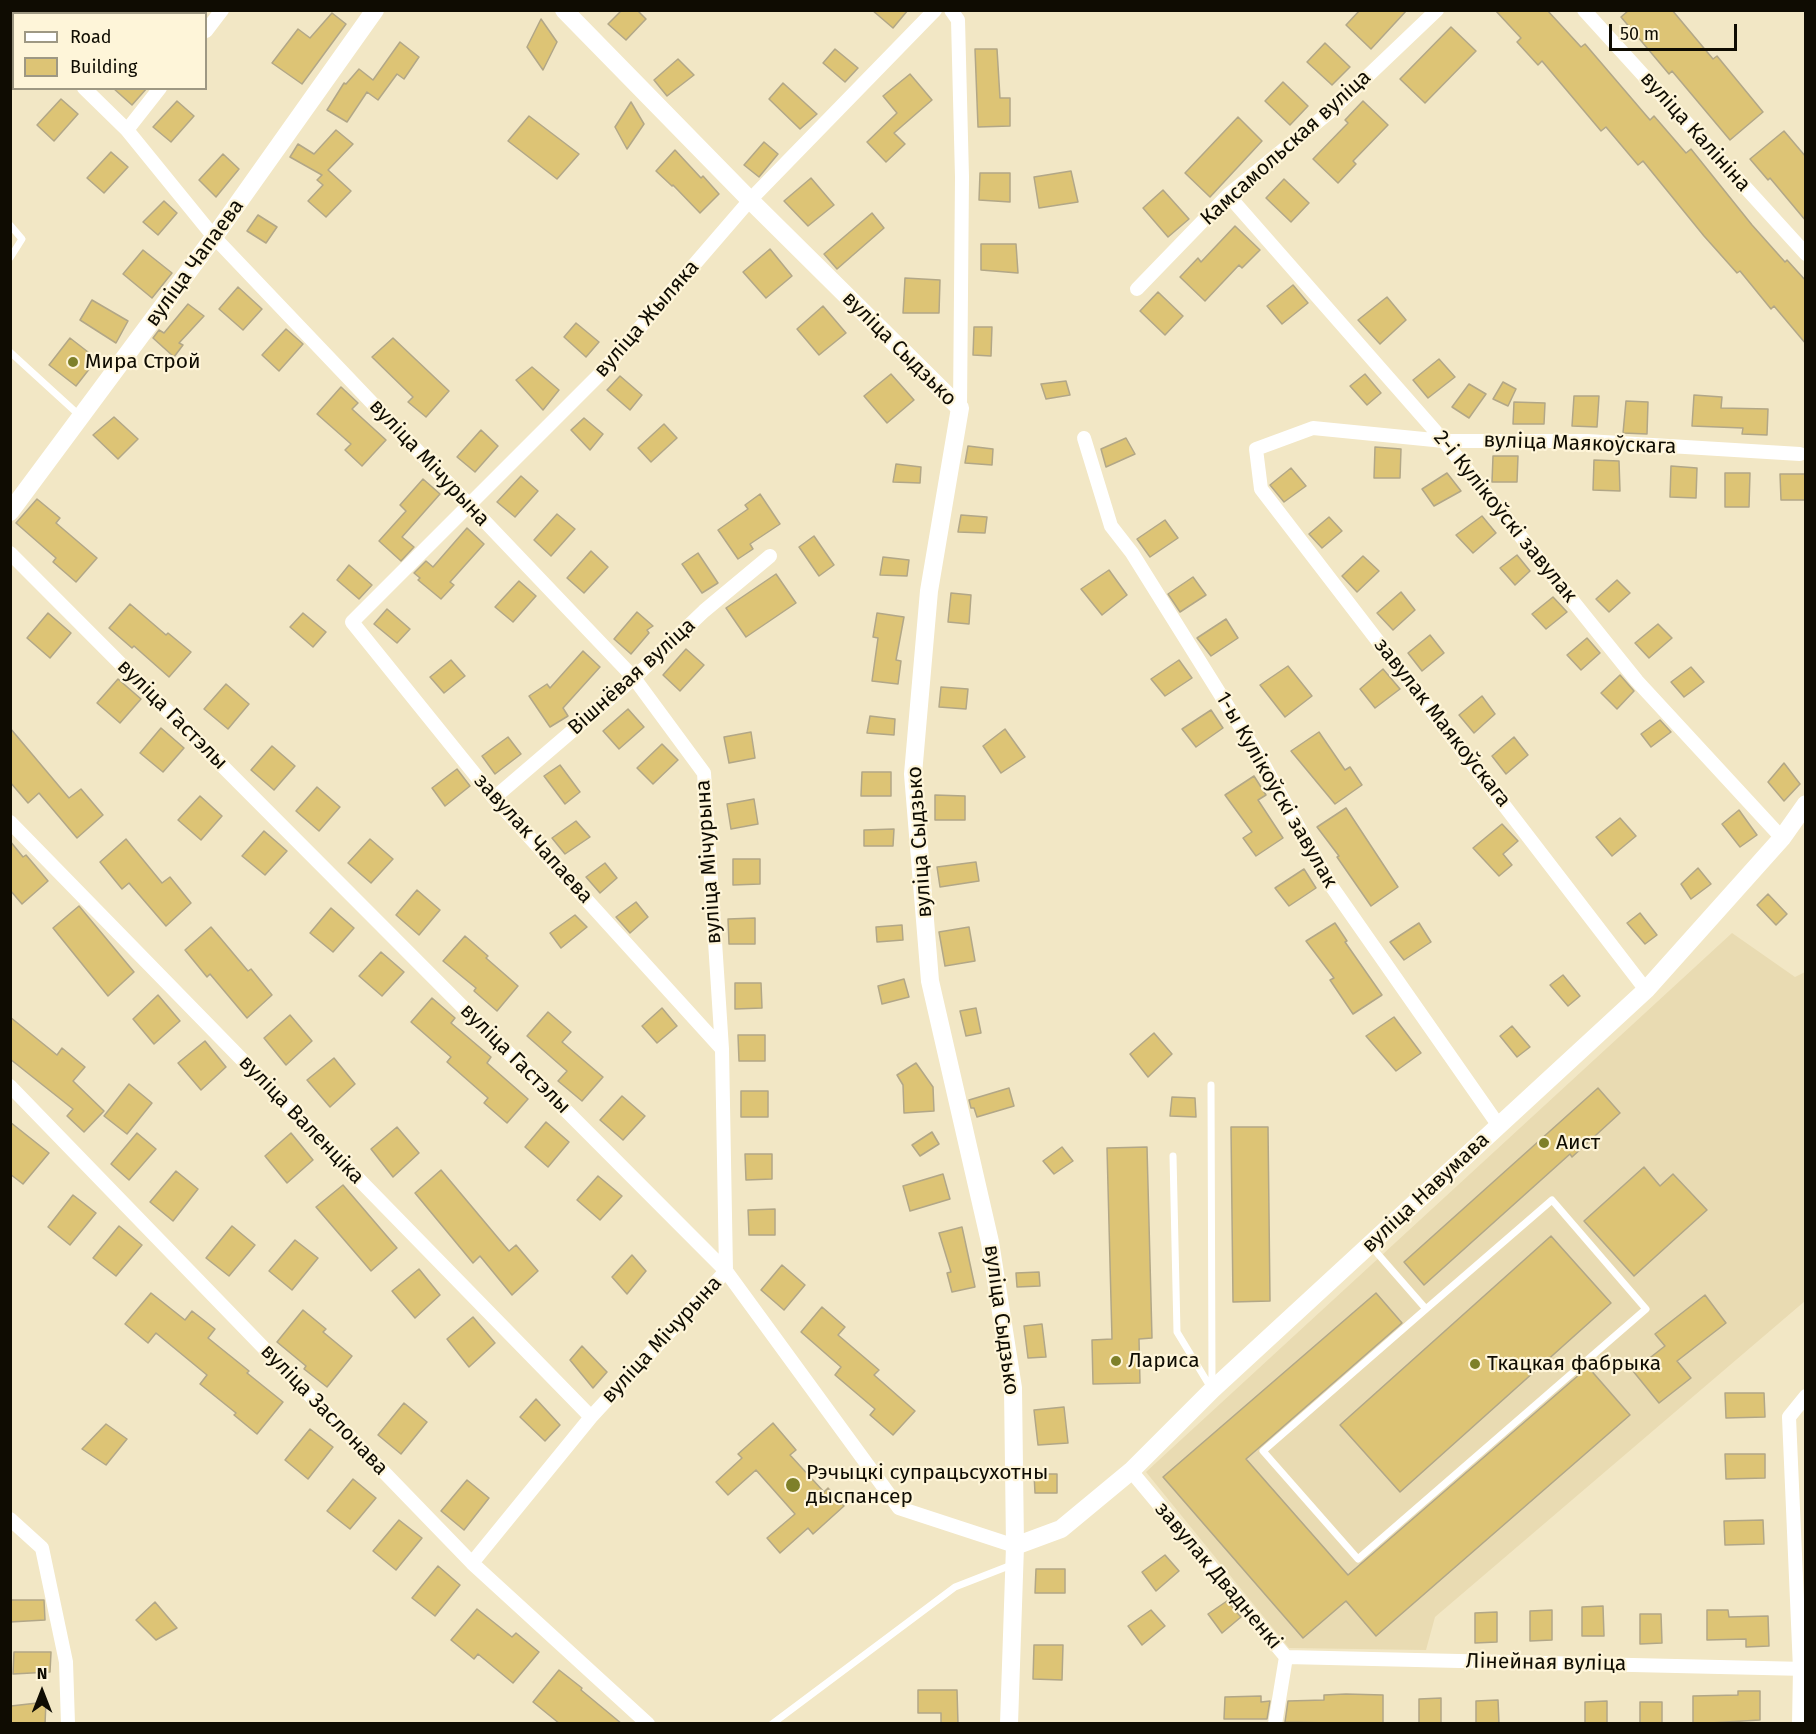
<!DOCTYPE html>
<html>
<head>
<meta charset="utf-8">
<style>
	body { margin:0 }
	#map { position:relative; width:1816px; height:1734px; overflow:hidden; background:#f2e7c5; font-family:"Fira Sans",sans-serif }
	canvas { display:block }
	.frame { position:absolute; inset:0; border:12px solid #0f0c02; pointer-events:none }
	.legend { position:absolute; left:12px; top:12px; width:195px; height:78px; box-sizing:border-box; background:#fef5d9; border:2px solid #9e9883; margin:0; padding:8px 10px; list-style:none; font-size:18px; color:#0f0c02 }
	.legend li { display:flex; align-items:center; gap:12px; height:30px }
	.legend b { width:30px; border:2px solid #9e9883 }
	.north { position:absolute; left:12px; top:1662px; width:60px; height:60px; -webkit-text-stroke:4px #fef5d9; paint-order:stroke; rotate:0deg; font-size:16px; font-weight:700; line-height:24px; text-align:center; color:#0f0c02 }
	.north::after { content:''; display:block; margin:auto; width:21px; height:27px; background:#0f0c02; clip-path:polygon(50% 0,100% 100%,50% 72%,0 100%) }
	.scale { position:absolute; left:1609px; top:24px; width:128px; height:27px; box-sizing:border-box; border:3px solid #0f0c02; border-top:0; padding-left:8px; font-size:18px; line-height:21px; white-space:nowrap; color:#0f0c02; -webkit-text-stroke:4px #fef5d9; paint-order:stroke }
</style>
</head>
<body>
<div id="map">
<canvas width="1816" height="1734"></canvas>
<div class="frame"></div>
<ul class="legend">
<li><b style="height:8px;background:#fff"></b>Road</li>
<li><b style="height:16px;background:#ddc475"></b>Building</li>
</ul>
<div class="north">N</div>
<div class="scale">50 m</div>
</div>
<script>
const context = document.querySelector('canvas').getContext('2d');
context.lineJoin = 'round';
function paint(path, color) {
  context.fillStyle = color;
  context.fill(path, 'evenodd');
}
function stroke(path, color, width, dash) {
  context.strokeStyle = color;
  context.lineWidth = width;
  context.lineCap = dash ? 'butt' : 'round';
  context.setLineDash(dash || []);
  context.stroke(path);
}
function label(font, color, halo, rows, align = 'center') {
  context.font = font + ' "Fira Sans",sans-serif';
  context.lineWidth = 4.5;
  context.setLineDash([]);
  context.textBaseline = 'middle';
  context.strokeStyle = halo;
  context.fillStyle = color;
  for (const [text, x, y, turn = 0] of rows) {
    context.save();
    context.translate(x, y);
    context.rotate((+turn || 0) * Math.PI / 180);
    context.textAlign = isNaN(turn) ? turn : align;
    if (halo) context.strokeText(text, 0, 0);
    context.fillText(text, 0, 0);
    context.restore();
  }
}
const built = new Path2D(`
	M1732,933l63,44 10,-5v329l-370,316 -9,33 -137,-2 -143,-176z`);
const building = new Path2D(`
	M622,10h15l9,9 -20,21 -18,-16z
	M872,10h36l-15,18z
	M1360,10h47l-36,39 -25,-24z
	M1495,10h52l34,37 4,-3 65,76 4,-4 32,37 5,-4 61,76 33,37 2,-2 19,21v63l-32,-38 -3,3 -31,-38 -3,2 -33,-37 -61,-75 -5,4 -32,-38 -5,4 -59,-70 -4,4 -21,-23 4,-4z
	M1629,10h43l41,49 4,-3 46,56 -33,28 -58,-69 -3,3 -48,-57z
	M332,13l14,11 -44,60 -30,-21 26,-34 12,9z
	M541,19l16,23 -14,28 -16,-23z
	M1451,27l25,24 -51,52 -25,-24z
	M400,42l19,15 -15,22 -7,-5 -19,26 -11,-8 -20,30 -20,-12 17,-27 2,1 13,-15 14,11z
	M1325,43l25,24 -18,18 -25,-23z
	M835,49l23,19 -13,14 -22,-19z
	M975,49h22l3,49h10v28l-32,1z
	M678,59l16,16 -27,21 -13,-16z
	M910,74l22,26 -38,33 11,11 -19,18 -19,-20 30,-29 -14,-17z
	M1283,82l25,24 -18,19 -25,-24z
	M783,83l34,31 -17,15 -31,-30z
	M113,88h34l-15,17z
	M61,99l17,15 -24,27 -17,-16z
	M177,101l17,15 -23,26 -18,-15z
	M1363,101l25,24 -35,36 3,3 -18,19 -25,-24 35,-36 -3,-3z
	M631,102l13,22 -17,25 -12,-22z
	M529,116l50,38 -22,25 -49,-38z
	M1238,117l24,24 -52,56 -25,-24z
	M336,130l17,14 -25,26 23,21 -25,26 -18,-16 15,-16 -6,-5 5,-5 -32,-18 8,-13 16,10z
	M1784,131l22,26v64l-36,-43 -2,2 -18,-21z
	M764,142l14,12 -19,23 -15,-12z
	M675,150l26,28 2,-2 16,18 -19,19 -27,-28 -1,1 -16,-15z
	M111,152l17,15 -24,26 -17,-15z
	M223,154l16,15 -23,28 -17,-17z
	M1071,171l7,31 -39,6 -5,-31z
	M980,173h30v29l-31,-2z
	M811,178l23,27 -26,21 -24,-25z
	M1284,179l25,24 -18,19 -25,-24z
	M1163,190l26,29 -21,18 -25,-29z
	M164,201l13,12 -19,22 -15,-13z
	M872,213l12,15 -47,41 -13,-15z
	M258,215l19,12 -11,16 -19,-12z
	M1235,226l25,24 -18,18 -3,-3 -34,36 -25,-24 18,-19 3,4z
	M981,244h35l2,29 -37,-3z
	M770,249l22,27 -26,22 -23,-26z
	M143,250l29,23 -20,25 -29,-24z
	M905,278l35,2 -1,33h-36z
	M1293,285l15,18 -26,21 -15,-18z
	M238,287l24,22 -19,21 -24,-21z
	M1158,292l25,24 -18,19 -25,-24z
	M1387,297l19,23 -26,24 -22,-24z
	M92,300l36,21 -12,22 -36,-23z
	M188,304l16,12 -25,27 4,2 -9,12 -21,-19 6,-8 5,3z
	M823,306l23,27 -27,22 -22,-26z
	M576,323l23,19 -13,15 -22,-20z
	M974,327h18l-1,29 -18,-1z
	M286,329l17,15 -24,27 -17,-16z
	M70,338l27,21 -21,27 -27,-21z
	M393,338l56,53 -23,26 -18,-15 5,-5 -41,-40z
	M1439,359l16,18 -27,21 -15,-18z
	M532,367l27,23 -16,20 -27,-30z
	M891,374l23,26 -27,23 -23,-27z
	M1365,374l16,19 -14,12 -17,-19z
	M620,376l22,19 -12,15 -23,-20z
	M1066,381l4,14 -24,4 -5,-15z
	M1503,382l13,7 -8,17 -15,-7z
	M1469,384l17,10 -17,24 -17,-11z
	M341,387l17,16 -6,6 34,31 -24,26 -17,-16 6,-6 -34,-30z
	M1694,395l28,2 -1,11 47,1 -1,26 -25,-1 1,-6 -51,-2z
	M1574,396h25l-2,31 -25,-1z
	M1626,401l22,1 -1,32 -24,-1z
	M1514,402l31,1 -1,21h-31z
	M114,417l24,22 -20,20 -25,-24z
	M584,418l19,16 -13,16 -19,-20z
	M664,424l13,14 -26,24 -13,-14z
	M481,430l17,16 -23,26 -18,-15z
	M1126,438l9,16 -29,13 -5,-18z
	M968,446l25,3 -1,16 -27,-2z
	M1375,447l26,2 -1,29h-26z
	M1493,456h25l-1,26h-25z
	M1594,460l25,1 1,30 -27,-1z
	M896,464l25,3 -1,16 -27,-1z
	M1671,466l26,2 -1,30 -26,-1z
	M1291,468l15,18 -22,16 -14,-17z
	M1447,473l14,18 -27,15 -12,-17z
	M1725,473h25l-1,34h-24z
	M1780,474h26v26h-25z
	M521,476l17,15 -23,26 -18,-15z
	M423,479l17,15 -38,43 12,10 -13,14 -22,-20 27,-30 -6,-6z
	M760,494l20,30 -30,20 3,5 -15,10 -20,-29 30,-21 -3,-4z
	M37,499l23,19 -4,5 41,35 -21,24 -23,-20 3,-4 -40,-35z
	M557,514l18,15 -24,27 -17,-16z
	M961,515l26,2 -2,16 -27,-1z
	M1482,516l14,17 -23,20 -17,-18z
	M1329,517l13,14 -20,17 -13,-14z
	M1165,520l13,18 -28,19 -13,-18z
	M467,528l17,16 -34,38 4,3 -13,14 -23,-19 2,-2 -6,-5 12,-12 7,6z
	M814,536l20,29 -15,11 -20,-29z
	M591,551l17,16 -24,26 -17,-15z
	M698,553l20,30 -16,10 -20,-29z
	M1517,555l13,16 -15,14 -15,-17z
	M1363,556l16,15 -22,21 -15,-16z
	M883,557l26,3 -2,16 -27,-1z
	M349,565l23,20 -13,14 -22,-19z
	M1109,570l18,25 -25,20 -21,-26z
	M776,574l20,29 -50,34 -20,-29z
	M1193,577l13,18 -26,17 -12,-18z
	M1617,580l13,13 -21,19 -13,-13z
	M519,581l17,15 -23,26 -18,-15z
	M1401,592l14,18 -22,20 -16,-17z
	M951,593l20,2 -2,29 -21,-2z
	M1553,597l14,15 -21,17 -14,-15z
	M130,604l36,31 2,-2 23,19 -22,25 -35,-31 -2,2 -23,-20z
	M387,609l23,20 -13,14 -23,-19z
	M637,612l16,14 -6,4 2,3 -18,21 -17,-15z
	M48,613l23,20 -21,25 -23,-20z
	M303,613l23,19 -13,15 -23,-20z
	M877,613l27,4 -8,43 5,1 -3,23 -26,-3 6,-43 -5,-1z
	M1226,619l12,19 -27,18 -14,-18z
	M1658,624l14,14 -23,20 -14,-15z
	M1430,635l14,18 -22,18 -14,-18z
	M1587,638l13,15 -19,17 -14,-15z
	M686,649l18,16 -24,26 -17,-16z
	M583,651l17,16 -37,41 5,8 -18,11 -21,-31 18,-12 3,4z
	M451,660l14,16 -21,17 -14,-16z
	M1179,660l13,18 -27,18 -14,-17z
	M1288,666l24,30 -27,21 -25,-32z
	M1691,667l13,15 -20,15 -13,-15z
	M1383,669l17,20 -25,19 -15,-19z
	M1620,675l14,16 -17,18 -16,-16z
	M118,679l23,20 -21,24 -23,-20z
	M226,684l23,20 -21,25 -24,-20z
	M941,687l27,2 -2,20 -27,-2z
	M1482,696l13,18 -21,19 -15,-18z
	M628,709l16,18 -25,22 -16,-18z
	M1211,710l12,18 -27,19 -14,-18z
	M870,716l25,3 -1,16 -27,-2z
	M1660,720l11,12 -20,15 -10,-13z
	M10,728l59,70 12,-9 22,26 -26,23 -38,-45 -11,10 -18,-21z
	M161,728l23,20 -21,24 -23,-19z
	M1005,729l20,28 -24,16 -18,-27z
	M751,732l4,26 -26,5 -5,-26z
	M1319,732l26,38 5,-3 12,18 -27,19 -44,-53z
	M508,737l13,17 -26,20 -13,-18z
	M1514,737l14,18 -22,19 -14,-18z
	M662,744l16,16 -25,24 -16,-16z
	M272,746l23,20 -21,24 -23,-20z
	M1784,763l16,21 -16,17 -16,-19z
	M560,765l20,27 -15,12 -21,-28z
	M457,769l13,17 -25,20 -13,-18z
	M862,772h29v24h-30z
	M1254,776l12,19 -8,5 25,38 -27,18 -13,-18 9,-6 -27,-37z
	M317,787l23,20 -21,24 -23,-20z
	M935,795l30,1v24h-30z
	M200,796l22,20 -21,24 -23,-20z
	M754,799l4,25 -27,5 -4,-25z
	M1346,808l52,79 -27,19 -34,-49 2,-1 -22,-29z
	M1739,810l18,25 -17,12 -18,-23z
	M1620,818l16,18 -24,20 -16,-19z
	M576,821l14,16 -25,17 -13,-16z
	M1502,824l16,17 -15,13 9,11 -13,11 -26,-28z
	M894,829l-1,17h-29v-16z
	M264,831l23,20 -22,24 -23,-19z
	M126,839l36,44 8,-6 21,26 -25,23 -37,-43 -7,6 -22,-27z
	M370,839l23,20 -22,24 -23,-20z
	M10,841l13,16 3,-2 22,26 -26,23 -12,-14z
	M733,859h27v25l-27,1z
	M976,862l3,19 -39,6 -3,-20z
	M605,863l12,15 -17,15 -14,-16z
	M1698,868l13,16 -20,15 -10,-15z
	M1304,869l12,19 -27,18 -14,-18z
	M417,890l23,20 -21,25 -23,-20z
	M1768,894l19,20 -11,11 -19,-20z
	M636,902l12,15 -18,16 -14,-16z
	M79,906l55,66 -26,24 -55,-68z
	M331,908l23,20 -21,24 -23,-19z
	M1640,913l17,22 -12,9 -18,-21z
	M575,915l12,12 -26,21 -11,-15z
	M755,918v26h-26l-1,-25z
	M1335,923l12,18 -2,1 37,53 -29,19 -23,-34 4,-2 -28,-37z
	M1419,923l12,19 -27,18 -14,-18z
	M902,925l1,15 -26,2 -1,-15z
	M211,927l37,44 3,-2 21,26 -25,23 -37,-44 -3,3 -22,-27z
	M969,927l6,34 -30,5 -6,-34z
	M465,936l23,20 -2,2 32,28 -21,25 -23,-20 2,-3 -33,-27z
	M381,952l23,20 -22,24 -23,-20z
	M1563,975l17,21 -12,10 -18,-21z
	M904,979l5,18 -27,7 -4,-18z
	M735,983h26l1,25 -27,1z
	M158,995l22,26 -26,23 -21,-25z
	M432,998l23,20 -4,5 40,34 -4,6 41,36 -21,24 -23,-20 4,-5 -41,-36 4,-5 -40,-35z
	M662,1008l15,18 -20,17 -15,-17z
	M976,1008l5,25 -15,3 -6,-25z
	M548,1012l23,20 -9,10 41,35 -21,24 -24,-20 9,-10 -40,-35z
	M290,1015l22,26 -26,24 -22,-27z
	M10,1017l47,38 5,-7 23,19 -12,14 31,30 -20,21 -17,-16 6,-7 -63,-50z
	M1394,1017l27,36 -25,18 -30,-35z
	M1512,1026l18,21 -13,10 -17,-21z
	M1154,1033l18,21 -24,23 -18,-23z
	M738,1035h27v26h-26z
	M205,1041l21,26 -25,23 -23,-27z
	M334,1058l21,26 -25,23 -23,-27z
	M916,1063l17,24 1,24 -30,2 -1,-28 -6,-10z
	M129,1084l23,19 -25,31 -23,-18z
	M1009,1088l5,18 -37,11 -3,-9h-3l-2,-8z
	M1598,1088l22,25 -48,44 -2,-3 -146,131 -20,-23z
	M741,1091h27v26h-27z
	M622,1096l23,20 -22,24 -23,-20z
	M1172,1097l23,1 1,19 -26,-1z
	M10,1122l39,31 -26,31 -13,-10z
	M546,1122l23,20 -21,25 -23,-20z
	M397,1127l22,26 -26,24 -22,-28z
	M1231,1127h37l2,174 -37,1z
	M932,1132l7,12 -19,12 -8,-11z
	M137,1133l19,16 -27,31 -18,-16z
	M291,1133l22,27 -26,23 -22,-27z
	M1062,1147l11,14 -19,13 -11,-13z
	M1147,1147l5,191 -13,1 1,44 -47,1 -1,-44 20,-1 -5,-191z
	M745,1154h27v25l-26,1z
	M1644,1167l16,19 13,-12 34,36 -73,66 -50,-55z
	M441,1170l68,81 7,-6 22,26 -26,24 -32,-39 -7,7 -58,-70z
	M176,1171l22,18 -25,32 -23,-19z
	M943,1174l7,25 -40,12 -7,-25z
	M598,1176l24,20 -22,24 -23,-20z
	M343,1185l54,63 -26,23 -55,-64z
	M73,1195l23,18 -26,32 -22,-18z
	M775,1209v26h-26l-1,-25z
	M119,1226l23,19 -26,31 -23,-18z
	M232,1226l23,19 -26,31 -23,-18z
	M962,1227l13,60 -23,5 -5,-19 4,-1 -12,-39z
	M1551,1236l60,67 -211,189 -60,-67z
	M295,1240l23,18 -26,32 -23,-19z
	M632,1255l14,16 -19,23 -15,-17z
	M782,1265l23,20 -21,25 -23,-20z
	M419,1269l21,26 -25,23 -23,-27z
	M1039,1272l1,14 -23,1 -1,-14z
	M151,1293l34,27 7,-9 23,18 -7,9 41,33 -2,2 36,29 -26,32 -23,-19 2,-2 -36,-29 7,-9 -51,-42 -8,10 -23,-19z
	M1376,1293l26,30 -156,136 102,116 240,-208 42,48 -254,221 -30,-35 -43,37 -140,-161z
	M1705,1295l21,28 -49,38 14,17 -32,25 -26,-32 32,-25 -10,-12z
	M822,1307l23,20 -7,8 41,35 -5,5 41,36 -22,24 -23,-20 5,-6 -40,-34 6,-8 -40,-35z
	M303,1310l23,19 -3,3 29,24 -25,31 -23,-18 2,-3 -29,-24z
	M473,1317l22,26 -26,24 -22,-28z
	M1042,1324l4,33 -18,1 -4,-32z
	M582,1346l25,26 -14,16 -23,-28z
	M1725,1393h39l1,24 -39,1z
	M536,1399l24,26 -15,16 -25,-24z
	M404,1403l23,19 -26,32 -23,-19z
	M1064,1407l4,36 -30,2 -4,-35z
	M773,1423l23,27 -6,5 34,37 4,-4 16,18 -31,28 -5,-6 -28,25 -13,-15 28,-24 -39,-44 -28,25 -12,-13 26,-24 -4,-4z
	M106,1424l21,15 -21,26 -24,-16z
	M310,1429l23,18 -25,32 -23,-19z
	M1725,1454h40v24l-39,1z
	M1034,1474h23v19h-22z
	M353,1479l23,19 -26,31 -23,-18z
	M467,1480l22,18 -25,32 -23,-19z
	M399,1520l23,18 -26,32 -23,-19z
	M1763,1520l1,24 -39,1 -1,-24z
	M1165,1555l14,16 -23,20 -14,-19z
	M438,1566l22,19 -25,31 -23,-18z
	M1036,1569h29v24h-30z
	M10,1600h34l1,20 -35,2z
	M1227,1601l14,16 -19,16 -14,-19z
	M155,1602l22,26 -21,12 -20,-20z
	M1603,1606l1,30h-22v-29z
	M477,1609l35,28 4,-4 23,19 -26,31 -35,-29 -4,5 -23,-19z
	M1151,1610l14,16 -23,19 -14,-19z
	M1552,1610v30l-22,1v-30z
	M1707,1610h21l1,7 39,-1 1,30 -23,1v-8l-39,1z
	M1497,1612v30l-22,1v-30z
	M1640,1614h21l1,29 -22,1z
	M1034,1645h29l-1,35 -29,-1z
	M14,1652h37l-1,20 -37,2z
	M559,1670l23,18 -1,2 41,34h-62l-27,-22z
	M918,1690h39l1,34h-17v-11h-23z
	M1738,1691h22v29l-67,4v-28l45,-1z
	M1346,1694l37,1v29l-98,-2 3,-21 36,-1v-5z
	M1261,1696v6l9,-1 -3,18h-43l1,-22z
	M1441,1698v26h-22v-25z
	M1498,1700l1,24h-23v-23z
	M1607,1701v23h-22v-22z
	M46,1702l-1,22h-35l1,-18z
	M1640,1702h22v22h-22z`);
const service = new Path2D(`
	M10,225l12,14 -12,19
	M10,352l69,63
	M1211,1085l1,299
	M1173,1156l4,176 34,56
	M1370,1245l56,64 126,-109 94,109 -288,250 -95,-108 163,-142
	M772,1724l183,-137 59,-23`);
const minor = new Path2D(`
	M951,10l7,10 4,157 -2,231
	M1584,10l222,244
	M10,16l4,3
	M206,31l16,-21
	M84,88l43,42 87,107 420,441 70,95 18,276 4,222 -135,146 -119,146
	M127,130l33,-42
	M1228,195l216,246 193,240 145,157
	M1137,289l91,-94 104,-85 105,-100
	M1084,438l27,88 21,27 128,205 72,129 167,239
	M10,553l716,718 173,237 116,38
	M494,798l140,-120 70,-67 66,-55
	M10,822l581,595
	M1646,990l-385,-501 -5,-40 57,-21 131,13h143l213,13
	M722,1049l-228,-251 -142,-176 247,-247 151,-175 185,-190
	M10,1086l462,477 176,161
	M1131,1471l155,186 -11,67
	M10,1519l32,29 24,114 2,62
	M1286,1657l520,12
	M1799,1724l1,-55 -11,-252 17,-21`);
const tertiary = new Path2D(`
	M564,10l186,190 210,208 -31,183 -16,183 17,207 60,261 23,146 2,158 -6,178
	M10,512l204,-275 161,-227
	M1015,1546l46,-17 70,-58 81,-81 434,-400 136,-152 24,-34`);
const markers = [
	[73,362,6,"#7e8029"],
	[1544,1143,6,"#7e8029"],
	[1116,1361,6,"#7e8029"],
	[1475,1364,6,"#7e8029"],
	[793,1485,8,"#7e8029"]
];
const streetNames = [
	["вуліца Калініна",1695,132,48],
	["Камсамольская вуліца",1286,148,-42],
	["вуліца Чапаева",195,263,-54],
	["вуліца Жыляка",647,319,-49],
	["вуліца Сыдзько",899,349,45],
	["вуліца Маякоўскага",1580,444,2],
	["вуліца Мічурына",429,463,47],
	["2-і Кулікоўскі завулак",1505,517,51],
	["Вішнёвая вуліца",632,677,-42],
	["вуліца Гастэлы",172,715,45],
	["завулак Маякоўскага",1442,723,52],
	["1-ы Кулікоўскі завулак",1276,790,60],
	["завулак Чапаева",533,839,48],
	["вуліца Сыдзько",920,842,-94],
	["вуліца Мічурына",709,862,-94],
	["вуліца Гастэлы",515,1059,45],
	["вуліца Валенціка",301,1120,46],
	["вуліца Навумава",1426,1193,-43],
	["вуліца Сыдзько",1001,1320,82],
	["вуліца Мічурына",662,1340,-47],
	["вуліца Заслонава",324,1410,46],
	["завулак Двадненкі",1218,1576,50],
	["Лінейная вуліца",1546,1663,1]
];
const poiNames = [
	["Мира Строй",85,362],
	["Аист",1556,1143],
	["Лариса",1128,1361],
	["Ткацкая фабрыка",1487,1364],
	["Рэчыцкі супрацьсухотны",806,1473],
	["дыспансер",806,1497]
];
paint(built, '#e9dbb2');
paint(building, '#ddc475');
stroke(building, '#b2a787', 1.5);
stroke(service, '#fff', 7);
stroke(minor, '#fff', 14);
stroke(tertiary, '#fff', 18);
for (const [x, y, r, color] of markers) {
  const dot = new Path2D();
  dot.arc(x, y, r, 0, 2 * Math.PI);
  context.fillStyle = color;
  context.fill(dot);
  stroke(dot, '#fef5d9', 2);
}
label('21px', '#0f0c02', '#fef5d9', streetNames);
label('21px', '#0f0c02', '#fef5d9', poiNames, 'left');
</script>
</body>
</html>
